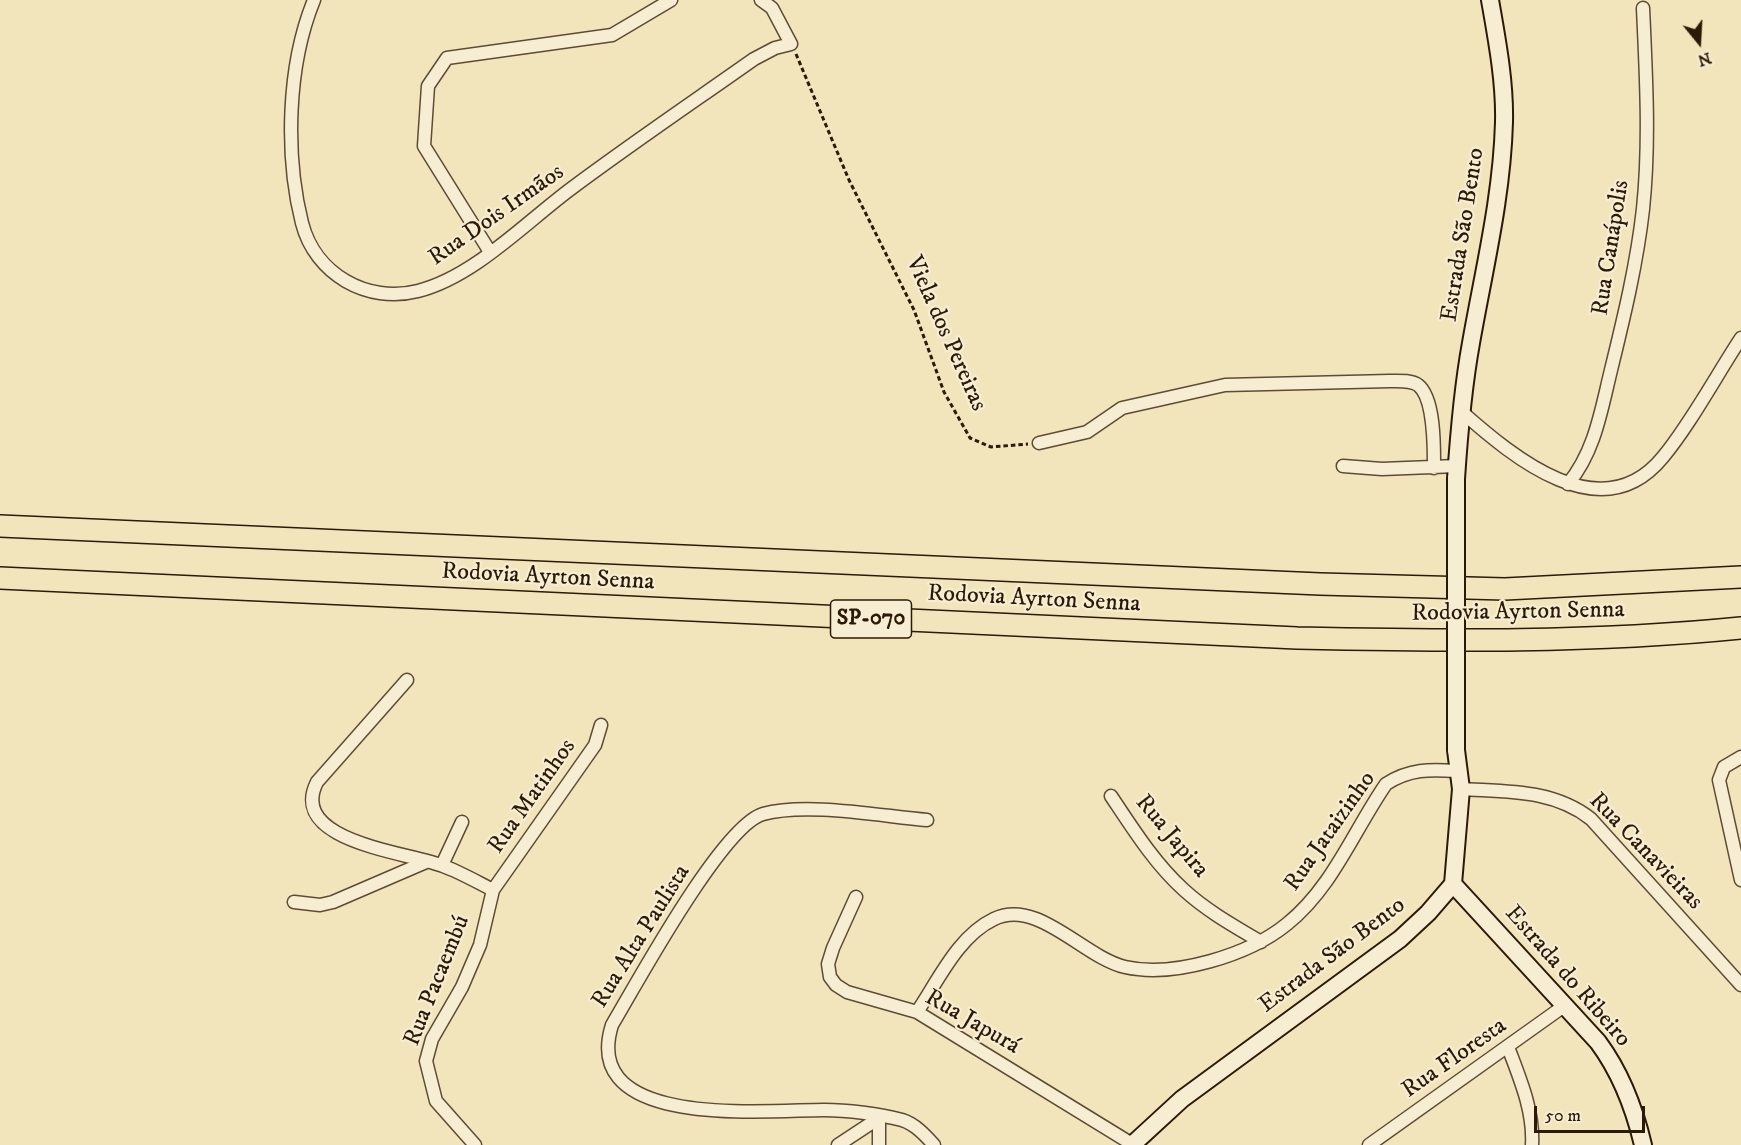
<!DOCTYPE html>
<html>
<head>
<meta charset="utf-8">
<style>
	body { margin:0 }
	#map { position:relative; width:1741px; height:1145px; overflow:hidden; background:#f2e4bb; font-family:"IM FELL DW Pica",serif }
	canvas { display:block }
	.north { position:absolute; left:1669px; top:12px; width:60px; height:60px; -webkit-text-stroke:4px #f7edd3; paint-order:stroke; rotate:162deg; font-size:16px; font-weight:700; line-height:24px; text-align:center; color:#2b1a08 }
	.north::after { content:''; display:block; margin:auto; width:21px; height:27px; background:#2b1a08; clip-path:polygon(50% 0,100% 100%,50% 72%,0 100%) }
	.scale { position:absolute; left:1534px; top:1106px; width:111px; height:27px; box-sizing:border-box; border:3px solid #2b1a08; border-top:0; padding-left:8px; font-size:18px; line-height:21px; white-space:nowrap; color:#2b1a08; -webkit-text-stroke:4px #f7edd3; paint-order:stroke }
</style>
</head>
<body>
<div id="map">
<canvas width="1741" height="1145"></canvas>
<div class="north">N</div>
<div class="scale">50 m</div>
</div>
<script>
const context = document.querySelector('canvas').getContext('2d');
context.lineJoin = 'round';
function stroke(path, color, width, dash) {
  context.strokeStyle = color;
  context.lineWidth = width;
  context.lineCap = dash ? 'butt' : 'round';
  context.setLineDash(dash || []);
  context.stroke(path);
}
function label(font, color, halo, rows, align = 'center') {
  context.font = font + ' "IM FELL DW Pica",serif';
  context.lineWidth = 4.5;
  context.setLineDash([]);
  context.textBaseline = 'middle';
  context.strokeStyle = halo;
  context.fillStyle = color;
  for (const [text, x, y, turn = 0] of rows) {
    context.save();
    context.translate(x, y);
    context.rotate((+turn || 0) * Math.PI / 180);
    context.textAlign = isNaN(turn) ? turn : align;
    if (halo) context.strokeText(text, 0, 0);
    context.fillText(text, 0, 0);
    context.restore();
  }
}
const path = new Path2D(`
	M796,54l53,126 65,130 30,82 26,46 21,9 37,-3`);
const street = new Path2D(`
	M314,0c-27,66 -29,155 -12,223 13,51 65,81 116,68 56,-14 108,-69 154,-103 59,-44 121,-86 182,-129l21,-11 16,-4 -19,-36 -11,-8
	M490,252l-66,-106 4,-60 19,-28 165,-23 59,-35
	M1462,412c51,45 140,120 201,45 28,-34 53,-81 78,-119
	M1039,443l48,-11 35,-24 103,-23 165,-4c8,0 21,-1 28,4 17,13 16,63 16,83
	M1343,466l39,3 75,-3
	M1568,484c27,-33 33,-73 43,-114 13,-53 26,-107 32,-161 7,-67 3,-134 0,-201
	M407,680l-90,102c-30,60 91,70 126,84 17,6 34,16 50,24
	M1741,757l-17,10 -5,13 22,100
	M1461,789c45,3 92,0 130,30l150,166
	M1111,796c22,33 44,68 73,94 23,21 50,36 77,52
	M927,820c-47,-4 -120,-18 -164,-6 -41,12 -126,169 -151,211 -33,105 154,85 212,85 23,0 55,4 78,10 13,4 23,15 32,25
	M442,865l20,-43
	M856,897l-23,51 -5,16 2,13 6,8 11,7 70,20 215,132
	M294,902l26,3 13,-3 93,-40
	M917,1012c21,-31 41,-76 77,-93 44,-21 89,38 131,48 49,11 124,-12 162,-43 46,-37 67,-94 99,-140 23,-15 44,-15 70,-13
	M1508,1047c12,32 26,64 24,98
	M475,1145l-39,-44 -10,-40 6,-22 30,-52 18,-42 13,-55 102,-145 6,-20
	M838,1145l41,-27
	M879,1145v-27
	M1369,1145l195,-139`);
const secondary = new Path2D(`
	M1456,479c3,-46 7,-92 15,-136 13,-74 31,-146 33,-221 1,-40 -7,-82 -14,-122
	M1453,884l145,158c23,31 36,65 45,103
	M1132,1145l50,-46 218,-160 28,-26 25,-29 8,-95 -5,-39`);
const highway = new Path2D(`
	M0,526l1320,58 185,5 236,-12
	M0,578l1297,60c149,3 295,5 444,-10`);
const secondaryBridge = new Path2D(`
	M1456,750v-271`);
const shields = [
	[871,619,81]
];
const shieldNames = [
	["SP-070",871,619]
];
const streetNames = [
	["Rua Dois Irmãos",497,216,-35],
	["Estrada São Bento",1464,235,-81],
	["Rua Canápolis",1612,248,-81],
	["Viela dos Pereiras",945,334,66],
	["Rodovia Ayrton Senna",548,578,3],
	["Rodovia Ayrton Senna",1034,600,3],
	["Rodovia Ayrton Senna",1518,613,-1],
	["Rua Matinhos",533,797,-55],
	["Rua Jataizinho",1331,832,-55],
	["Rua Japira",1171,837,50],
	["Rua Canavieiras",1645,852,46],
	["Rua Alta Paulista",642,937,-58],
	["Estrada São Bento",1333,956,-37],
	["Estrada do Ribeiro",1567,977,49],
	["Rua Pacaembú",438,981,-68],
	["Rua Japurá",972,1023,30],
	["Rua Floresta",1455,1059,-35]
];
stroke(street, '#5d4c35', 15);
stroke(secondary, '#2b1a08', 20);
stroke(highway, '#2b1a08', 24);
stroke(path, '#2b1a08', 3, [4.5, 3]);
stroke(street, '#f7edd3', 12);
stroke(secondary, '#f7edd3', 16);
stroke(highway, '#f2e4bb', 21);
stroke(secondaryBridge, '#2b1a08', 20, []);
stroke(secondaryBridge, '#f7edd3', 16);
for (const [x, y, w] of shields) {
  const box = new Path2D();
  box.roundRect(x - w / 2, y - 19, w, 38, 4.5);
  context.fillStyle = '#f7edd3';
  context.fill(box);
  stroke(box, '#2b1a08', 1.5);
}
label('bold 22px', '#2b1a08', null, shieldNames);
label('24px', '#2b1a08', '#f7edd3', streetNames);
</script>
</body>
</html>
